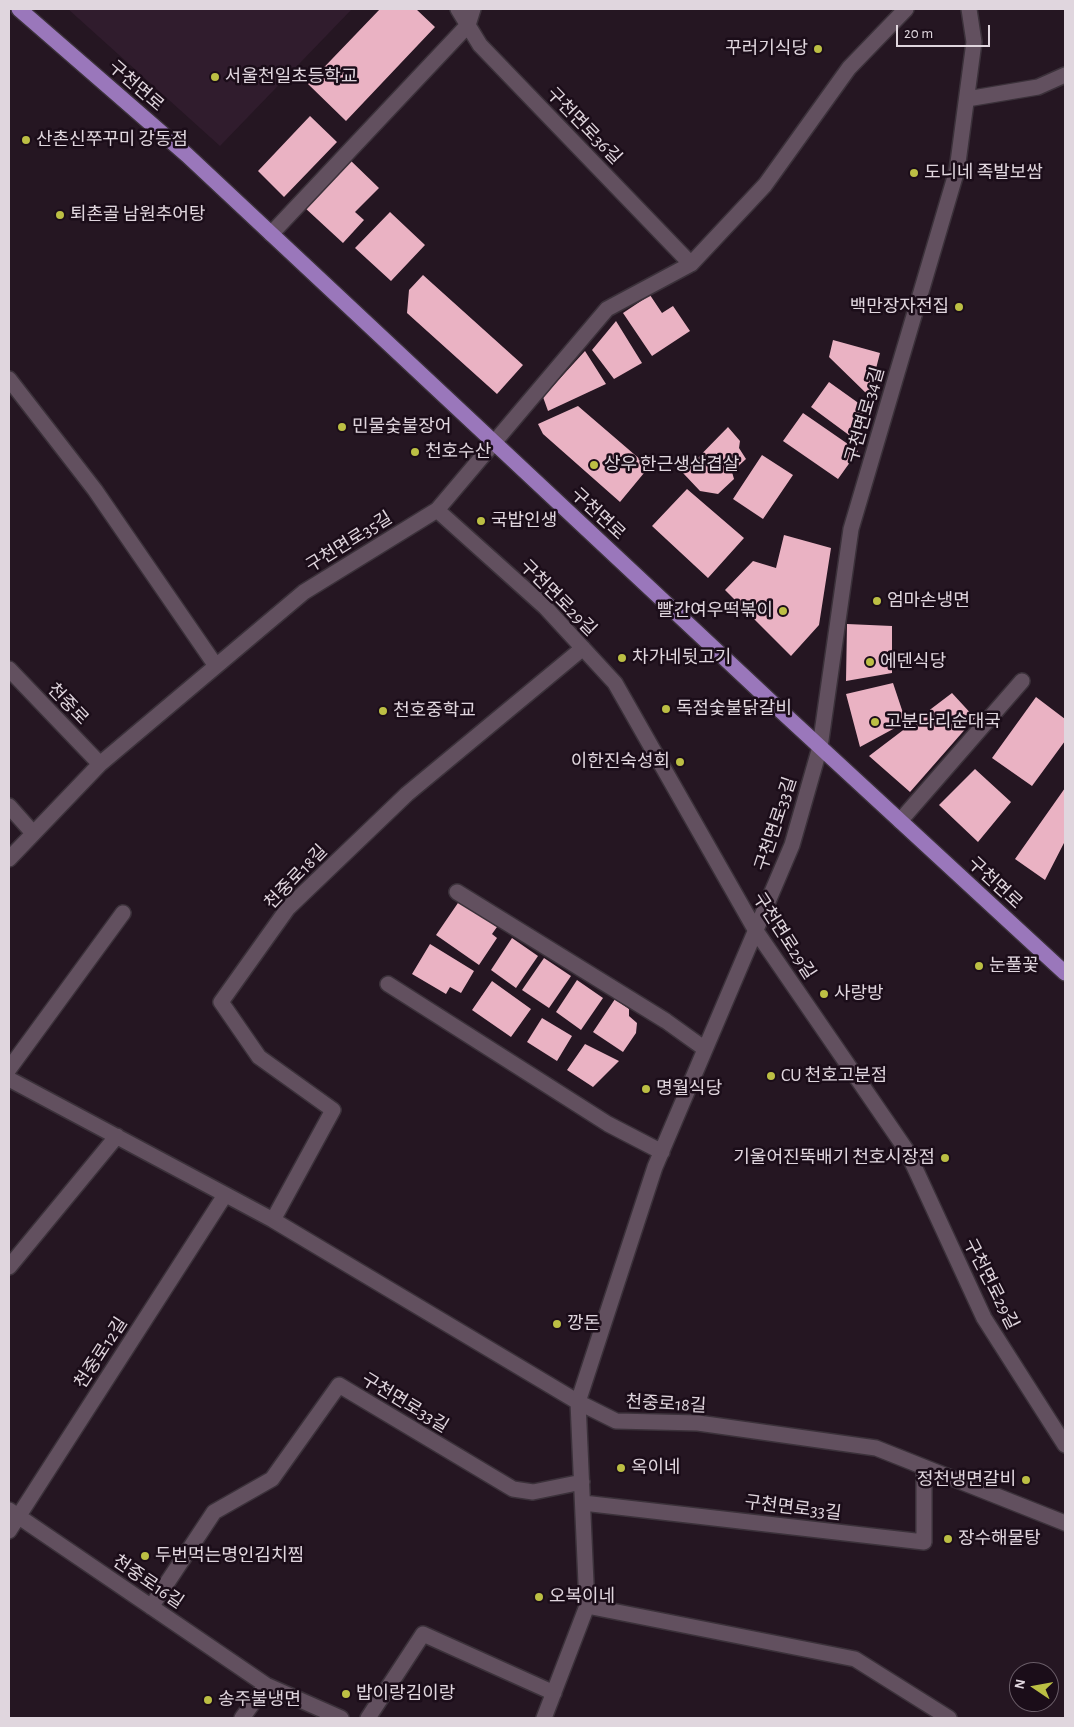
<!DOCTYPE html>
<html>
<head>
<meta charset="utf-8">
<style>
	body { margin:0 }
	#map { position:relative; width:1074px; height:1727px; overflow:hidden; background:#251622; font-family:"Alegreya Sans",sans-serif }
	canvas { display:block }
	.frame { position:absolute; inset:0; border:10px solid #e0d6de; pointer-events:none }
	.north { position:absolute; left:1009px; top:1662px; width:50px; height:50px; box-sizing:border-box; background:#1b0d19; border:1px solid #6a5d68; border-radius:50%; rotate:282deg; font-size:14px; font-weight:700; line-height:20px; text-align:center; color:#e0d6de }
	.north::after { content:''; display:block; margin:auto; width:18px; height:22px; background:#bcbf44; clip-path:polygon(50% 0,100% 100%,50% 72%,0 100%) }
	.scale { position:absolute; left:896px; top:25px; width:94px; height:22px; box-sizing:border-box; border:2px solid #e0d6de; border-top:0; padding-left:6px; font-size:15px; line-height:18px; white-space:nowrap; color:#e0d6de; -webkit-text-stroke:4px #1b0d19; paint-order:stroke }
</style>
</head>
<body>
<div id="map">
<canvas width="1074" height="1727"></canvas>
<div class="frame"></div>
<div class="north">N</div>
<div class="scale">20 m</div>
</div>
<script>
const context = document.querySelector('canvas').getContext('2d');
context.lineJoin = 'round';
function paint(path, color) {
  context.fillStyle = color;
  context.fill(path, 'evenodd');
}
function stroke(path, color, width, dash) {
  context.strokeStyle = color;
  context.lineWidth = width;
  context.lineCap = dash ? 'butt' : 'round';
  context.setLineDash(dash || []);
  context.stroke(path);
}
function label(font, color, halo, rows, align = 'center') {
  context.font = font + ' "Alegreya Sans","Noto Sans KR",sans-serif';
  context.lineWidth = 5;
  context.setLineDash([]);
  context.textBaseline = 'middle';
  context.strokeStyle = halo;
  context.fillStyle = color;
  for (const [text, x, y, turn = 0] of rows) {
    context.save();
    context.translate(x, y);
    context.rotate((+turn || 0) * Math.PI / 180);
    context.textAlign = isNaN(turn) ? turn : align;
    if (halo) context.strokeText(text, 0, 0);
    context.fillText(text, 0, 0);
    context.restore();
  }
}
const built = new Path2D(`
	M68,9h284l-132,137z`);
const building = new Path2D(`
	M380,9h36l19,18 -89,94 -38,-37z
	M310,116l27,26 -53,55 -26,-26z
	M349,159l30,29 -24,24 9,8 -21,23 -39,-36z
	M390,212l35,33 -34,36 -36,-33z
	M423,275l100,90 -26,29 -90,-81 2,-23z
	M650,295l12,18 11,-7 17,25 -38,25 -29,-43z
	M616,321l26,42 -28,16 -22,-29z
	M833,340l47,13 -11,43 -40,-39z
	M585,351l21,33 -58,27 -5,-14z
	M829,382l35,25 -7,34 -46,-34z
	M578,406l71,61 -29,35 -77,-68 -5,-10z
	M803,413l55,38 -20,28 -55,-38z
	M728,427l12,14 -1,7 7,11 -14,13 2,7 -16,15 -18,-3 -17,-18z
	M762,455l31,20 -30,44 -30,-20z
	M687,489l57,49 -36,40 -56,-52z
	M784,535l47,13 -12,77 -28,31 -66,-66 28,-29 23,7z
	M847,624l45,2v47l-46,8z
	M893,683l13,39 -46,25 -14,-53z
	M952,693l23,25 -65,74 -41,-36z
	M1036,697l29,22v22l-33,45 -40,-28z
	M975,769l36,33 -33,40 -39,-37z
	M1065,788v53l-20,39 -30,-21z
	M460,900l37,27 -5,7 5,4 -18,27 -43,-30z
	M512,938l26,18 -22,32 -25,-18z
	M430,944l44,27 -13,22 -11,-6 -4,7 -34,-20z
	M544,958l27,18 -22,32 -27,-18z
	M577,980l26,18 -22,32 -25,-18z
	M492,981l39,28 -20,28 -39,-27z
	M615,999l14,10v7l8,7 -1,10 -13,19 -30,-20z
	M542,1018l30,18 -15,25 -30,-19z
	M585,1044l34,17 -26,26 -26,-17z`);
const minor = new Path2D(`
	M458,9l22,36 211,219
	M967,99l71,-12 27,-12
	M271,234l197,-209 5,-16
	M9,379l86,111 121,176
	M437,510l108,97 70,76 141,248 151,220 77,167 81,127
	M9,669l91,95
	M9,806l24,27
	M900,821l122,-140
	M9,859l91,-95 204,-172 133,-82 170,-201 84,-45 74,-79 84,-117 57,-59
	M457,892l209,129 39,28
	M388,984l220,140 54,28
	M9,1069l114,-156
	M9,1079l264,141 305,182 38,19 82,2 178,25 189,75
	M273,1220l60,-110 -74,-53 -38,-55 67,-94 119,-114 176,-146
	M9,1267l108,-131
	M583,1503l341,39v-74
	M9,1510l257,175 75,33
	M9,1531l216,-336
	M587,1606l268,53 94,59
	M151,1607l63,-95 58,-33 67,-94 174,104 20,3 49,-10
	M242,1718l24,-33
	M368,1718l55,-84 131,59
	M544,1718l43,-112 -9,-204 77,-235 137,-322 28,-98 31,-218 106,-359 17,-128 -5,-33`);
const major = new Path2D(`
	M19,9l168,146 594,556 284,262`);
const markers = [
	[818,49,5,"#bcbf44"],
	[215,77,5,"#bcbf44"],
	[26,140,5,"#bcbf44"],
	[914,173,5,"#bcbf44"],
	[60,215,5,"#bcbf44"],
	[959,307,5,"#bcbf44"],
	[342,427,5,"#bcbf44"],
	[415,452,5,"#bcbf44"],
	[594,465,5,"#bcbf44"],
	[481,521,5,"#bcbf44"],
	[877,601,5,"#bcbf44"],
	[783,611,5,"#bcbf44"],
	[622,658,5,"#bcbf44"],
	[870,662,5,"#bcbf44"],
	[666,709,5,"#bcbf44"],
	[383,711,5,"#bcbf44"],
	[875,722,5,"#bcbf44"],
	[680,762,5,"#bcbf44"],
	[979,966,5,"#bcbf44"],
	[824,994,5,"#bcbf44"],
	[771,1076,5,"#bcbf44"],
	[646,1089,5,"#bcbf44"],
	[945,1158,5,"#bcbf44"],
	[557,1324,5,"#bcbf44"],
	[621,1468,5,"#bcbf44"],
	[1026,1480,5,"#bcbf44"],
	[948,1539,5,"#bcbf44"],
	[145,1556,5,"#bcbf44"],
	[539,1597,5,"#bcbf44"],
	[346,1694,5,"#bcbf44"],
	[208,1700,5,"#bcbf44"]
];
const poiNames = [
	["꾸러기식당",808,49,"right"],
	["서울천일초등학교",225,77],
	["산촌신쭈꾸미 강동점",36,140],
	["도니네 족발보쌈",924,173],
	["퇴촌골 남원추어탕",70,215],
	["백만장자전집",949,307,"right"],
	["민물숯불장어",352,427],
	["천호수산",425,452],
	["상우 한근생삼겹살",604,465],
	["국밥인생",491,521],
	["엄마손냉면",887,601],
	["빨간여우떡볶이",773,611,"right"],
	["차가네뒷고기",632,658],
	["에덴식당",880,662],
	["독점숯불닭갈비",676,709],
	["천호중학교",393,711],
	["고분다리순대국",885,722],
	["이한진숙성회",670,762,"right"],
	["눈풀꽃",989,966],
	["사랑방",834,994],
	["CU 천호고분점",781,1076],
	["명월식당",656,1089],
	["기울어진뚝배기 천호시장점",935,1158,"right"],
	["깡돈",567,1324],
	["옥이네",631,1468],
	["정천냉면갈비",1016,1480,"right"],
	["장수해물탕",958,1539],
	["두번먹는명인김치찜",155,1556],
	["오복이네",549,1597],
	["밥이랑김이랑",356,1694],
	["송주불냉면",218,1700]
];
const streetNames = [
	["구천면로",136,86,41],
	["구천면로36길",584,126,46],
	["구천면로34길",865,415,-74],
	["구천면로",598,514,43],
	["구천면로35길",349,542,-32],
	["구천면로29길",558,598,45],
	["천중로",68,704,46],
	["구천면로33길",776,824,-72],
	["천중로18길",296,877,-46],
	["구천면로",995,883,43],
	["구천면로29길",784,936,57],
	["구천면로29길",991,1284,63],
	["천중로12길",101,1353,-57],
	["구천면로33길",405,1403,31],
	["천중로18길",666,1404,3],
	["구천면로33길",793,1508,7],
	["천중로16길",148,1582,34]
];
paint(built, '#301c2d');
paint(building, '#eab2c3');
stroke(minor, '#3b313a', 18);
stroke(major, '#3b313a', 18);
stroke(minor, '#62505f', 15);
stroke(major, '#9a77bb', 15);
for (const [x, y, r, color] of markers) {
  const dot = new Path2D();
  dot.arc(x, y, r, 0, 2 * Math.PI);
  context.fillStyle = color;
  context.fill(dot);
  stroke(dot, '#1b0d19', 2);
}
label('18px', '#e0d6de', '#1b0d19', poiNames, 'left');
label('18px', '#e0d6de', '#1b0d19', streetNames);
</script>
</body>
</html>
